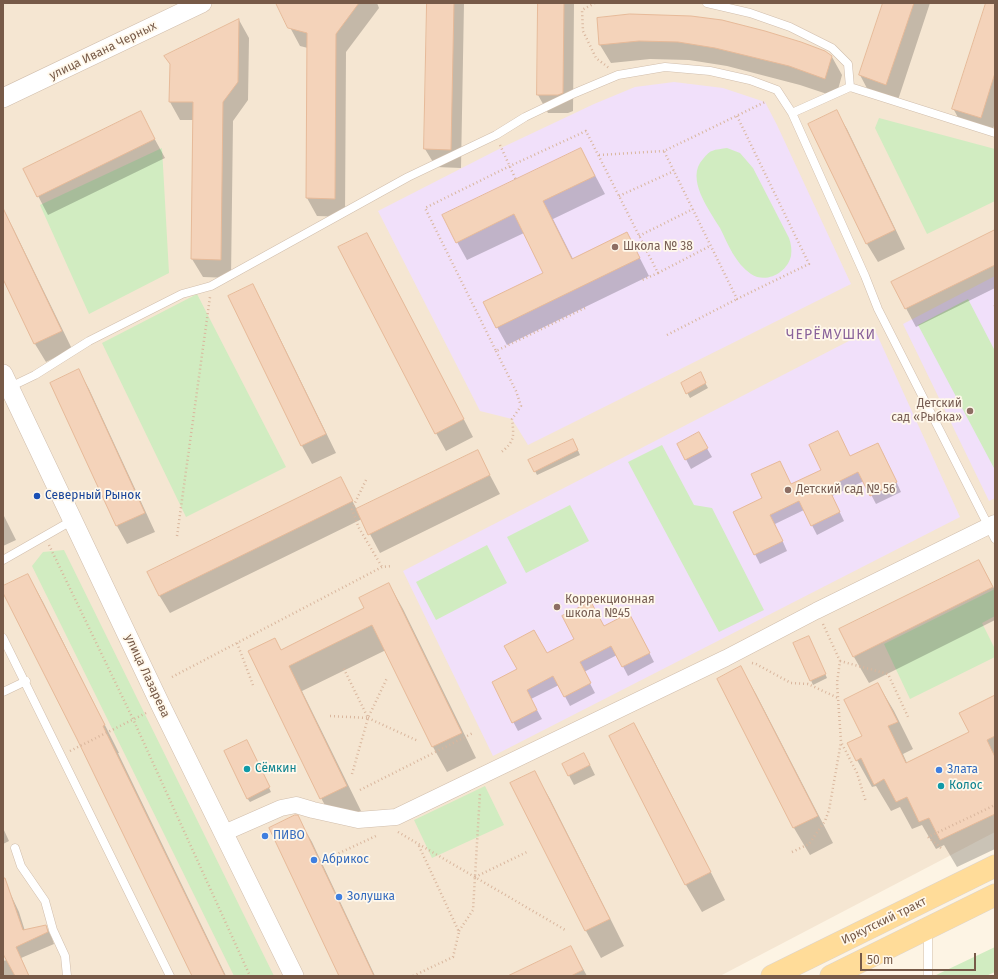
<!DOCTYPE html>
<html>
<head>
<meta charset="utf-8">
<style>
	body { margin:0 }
	#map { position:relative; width:998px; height:979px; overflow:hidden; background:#fdf4e4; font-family:"Fira Sans",sans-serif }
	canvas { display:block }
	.frame { position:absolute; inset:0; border:4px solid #775a48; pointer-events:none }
	.scale { position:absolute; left:860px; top:953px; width:116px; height:18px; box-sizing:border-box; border:2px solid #775a48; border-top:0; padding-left:5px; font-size:12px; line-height:14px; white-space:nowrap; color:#775a48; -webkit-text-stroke:3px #fff8eb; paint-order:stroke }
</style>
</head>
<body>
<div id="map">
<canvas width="998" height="979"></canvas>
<div class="frame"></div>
<div class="scale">50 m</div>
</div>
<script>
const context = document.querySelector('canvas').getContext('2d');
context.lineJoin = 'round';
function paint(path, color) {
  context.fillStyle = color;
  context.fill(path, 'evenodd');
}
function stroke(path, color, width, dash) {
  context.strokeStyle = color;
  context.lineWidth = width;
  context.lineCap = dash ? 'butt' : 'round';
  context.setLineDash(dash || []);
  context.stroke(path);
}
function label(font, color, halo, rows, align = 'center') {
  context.font = font + ' "Fira Sans",sans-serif';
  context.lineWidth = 3.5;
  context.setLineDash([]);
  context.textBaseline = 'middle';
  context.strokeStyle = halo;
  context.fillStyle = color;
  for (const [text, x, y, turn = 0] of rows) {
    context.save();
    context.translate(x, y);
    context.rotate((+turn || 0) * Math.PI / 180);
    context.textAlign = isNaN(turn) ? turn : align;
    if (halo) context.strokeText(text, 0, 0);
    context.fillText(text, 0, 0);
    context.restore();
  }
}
const residential = new Path2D(`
	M3,3h992v829l-275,144h-717z`);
const education = new Path2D(`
	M674,82l49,6 42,14 12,23 74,159 -323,161 -16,-26 -32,-8 -102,-200 123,-63 93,-44 41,-17z
	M995,276v222l-6,3 -86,-177z
	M874,328l86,189 -467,239 -90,-185z`);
const green = new Path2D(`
	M879,118l116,31v52l-68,33 -52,-106z
	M162,148l7,125 -80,41 -49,-109z
	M727,148l13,5 13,15 36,70c2,6 3,11 2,18 -4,17 -25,28 -40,18 -16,-11 -23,-30 -31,-46 -11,-18 -35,-50 -17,-69 2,-2 5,-7 9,-8 4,-2 10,-2 15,-3z
	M197,294l89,173 -100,50 -84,-174z
	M968,299l27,52v119l-77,-145z
	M662,445l32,60 18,3 52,102 -45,22 -91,-170z
	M570,505l19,36 -63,32 -19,-36z
	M487,545l20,38 -71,37 -20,-38z
	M64,550l210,426h-40l-202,-410 11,-14z
	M995,589v27l-13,7 13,26v8l-85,42 -26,-55z
	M485,786l19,39 -72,33 -18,-38z
	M995,947v25l-9,4h-52z`);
const shadow = new Path2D(`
	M277,3h100l2,5 -33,44 -1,165 -28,-1 -10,-18 1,-150 -8,-2z
	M428,3h36l-3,165 -25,-1 -11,-18z
	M539,3h35l-1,108 -5,2h-20l-10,-18z
	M884,3h46l-33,100 -27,-9 -10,-19z
	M987,3h8v120l-4,12 -28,-8 -10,-19z
	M598,19l234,38 10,18 -6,22 -36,-12 -73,-19 -38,-6 -39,-1 -39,4 -11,-18z
	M239,20l10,18 -1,62 -15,21 -2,157 -28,-1 -11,-18 1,-139h-13l-10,-18 1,-36 -5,-9z
	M836,111l11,18 58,120 -27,13 -11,-18 -57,-120z
	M140,112l25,46 -117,57 -24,-46z
	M581,149l24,45 -52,25 20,40 54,-26 22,43 -142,69 -10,-18 47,-54 -20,-40 -57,27 -10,-18z
	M4,211l10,19 58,119 -26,13 -11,-18 -32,-67z
	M995,232v56l-79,39 -24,-45z
	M377,252l96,185 -27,14 -10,-18z
	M253,285l10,19 73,149 -24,11 -10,-18 -73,-149z
	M79,371l10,18 66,143 -28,12 -10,-18 -65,-143z
	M700,374l8,14 -18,10 -8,-15z
	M698,433l14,24 -21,12 -13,-25z
	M575,444l5,11 -43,20 -2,-4z
	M477,451l23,43 -120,59 -18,-34 -192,94 -11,-18 182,-116 16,31z
	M883,453l18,39 -25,12 -12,-23 -32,15 12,25 -27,14 -13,-25 -29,14 12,27 -27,13 -26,-52 116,-55z
	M3,514l13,26 -13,6z
	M979,561l16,29v30l-126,63 -15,-26z
	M28,575l15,27 76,151h-1l108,223h-33l-115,-237 -75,-148v-3z
	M389,584l14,25 73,149 -29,14 -14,-25 -47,-97 -84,41 59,120 -26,12 -14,-25 -46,-159 6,12 84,-43z
	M634,623l20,39 -26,14 -11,-21 -33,17 11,21 -25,13 -11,-21 -28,14 11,20 -24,12 -25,-48 54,-28 57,-28z
	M811,642l16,36 -14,7 -18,-41z
	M741,668l15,26 77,149 -23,12 -16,-27 -76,-148z
	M878,684l16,27 19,38 -10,5 4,9 63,-30 25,-36v152l-38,18 -13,-22 -8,4 -14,-24 -10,4 -12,-22 -9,4 -15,-25 -4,1 -15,-27z
	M634,724l15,27 76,149 -23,12 -16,-27 -75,-149z
	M249,746l22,46 -21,10 -3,-4z
	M589,763l6,12 -21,10 -11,-21z
	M534,772l16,27 74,147 -23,12 -15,-27 -75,-147z
	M297,816l15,26 63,134h-35z
	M3,828l6,13 -6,3z
	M3,878l16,34 6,19 21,-5 6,12 2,6 -33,14 8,18h-26v-15l4,-1 -4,-8z
	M571,947l16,29h-76z`);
const building = new Path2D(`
	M276,3h83l-23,31 -1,165 -29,-1 1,-165 -19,-5z
	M427,3h27l-3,147 -27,-1z
	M538,3h26l-1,90 -5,2h-21z
	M883,3h31l-28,82 -27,-10z
	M986,3h9v70l-14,45 -29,-9z
	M630,14l61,2 31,4 43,11 36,11 24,9 7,5 -7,23 -36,-13 -74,-18 -37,-6 -39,-1 -40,4 -2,-27z
	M239,19l-1,63 -15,20 -2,158 -30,-1 2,-157h-24l1,-38 -6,-8z
	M837,110l58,120 -29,14 -58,-120z
	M141,111l14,28 -118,58 -14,-28z
	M581,148l14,28 -52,25 29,58 55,-27 13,26 -144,70 -13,-26 60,-29 -29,-59 -58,29 -14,-28z
	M3,208l59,123 -28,13 -31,-65z
	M995,230v35l-90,44 -14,-27z
	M367,233l97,186 -29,15 -97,-187z
	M253,284l73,150 -25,12 -73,-150z
	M79,369l66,144 -29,13 -66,-143z
	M701,372l5,11 -20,11 -5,-11z
	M838,431l12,25 28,-13 19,39 -27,14 -12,-24 -30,15 12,25 -29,14 -12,-25 -29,14 13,26 -29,14 -21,-43 29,-14 -11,-24 29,-13 11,23 30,-14 -12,-25z
	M699,432l9,16 -23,12 -8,-16z
	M573,439l5,11 -44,22 -6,-12z
	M478,450l12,25 -122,60 -12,-26z
	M341,477l12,24 -194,95 -12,-24z
	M979,560l14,27 -140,70 -14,-28z
	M28,574l77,151 -2,1 122,250h-33l-115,-237 -74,-146v-7z
	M389,583l73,150 -30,14 -60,-122 -83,41 58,120 -27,13 -72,-148 27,-13 6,12 83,-42 -5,-10z
	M591,602l13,24 25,-13 21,40 -28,14 -11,-21 -31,16 11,21 -27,14 -11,-21 -26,14 10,20 -25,13 -20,-41 25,-13 -13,-23 30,-16 13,23 27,-14 -12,-23z
	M809,636l17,38 -16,7 -17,-38z
	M741,666l77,150 -25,12 -76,-149z
	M878,683l20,39 -10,4 18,37 63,-31 -10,-19 36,-18v41l-8,4 8,17v57l-55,26 -11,-22 -10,4 -12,-25 -11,5 -12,-23 -10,6 -13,-27 -5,3 -9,-18 15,-7 -18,-36z
	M634,723l77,149 -26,13 -76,-149z
	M247,740l23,47 -23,12 -23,-48z
	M584,753l6,12 -22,11 -6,-12z
	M535,771l75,148 -25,12 -75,-148z
	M295,815h3l76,161h-35l-70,-148z
	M3,878h2l18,52 23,-5 2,7 -32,15 13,29h-14l-12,-22z
	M571,946l12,24 -12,6h-63z`);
const path = new Path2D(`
	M595,3l-13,7 1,21 13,27 13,10
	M737,116l72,148 -72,35 -73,-148 101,-49
	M500,145l16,35
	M599,155l65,-4
	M619,196l55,-25
	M639,236l54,-27
	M658,273l52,-27
	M995,306l-1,1 1,2
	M585,308l-89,43 -71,-143 85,-42 76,-35 72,142 -18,8
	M667,335l70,-36
	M496,351l20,40 5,15 -9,13c2,17 3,23 -12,34
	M366,480l-14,29 7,19 23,39
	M177,536l33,-239
	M49,545l84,174 117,257
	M823,624l17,37 -3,22 4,59 16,31 9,29
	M237,643l16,42
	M840,661l48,13 21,45
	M752,663l4,1 35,19 17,1 30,14
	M172,677l210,-110 10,-1
	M330,716l38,2 -25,-51
	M368,718l50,23
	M70,751l76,-38
	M352,774l16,-56 19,-40
	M360,790l113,-57
	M398,832l169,99
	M941,848l-13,-11 67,-32
	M792,852l17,-8 16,-23 4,-11 12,-68
	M335,855l43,-20
	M475,877l52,-25
	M459,931l14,-21 7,-117
	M413,976l40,-19 6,-25 -41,-88`);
const service = new Path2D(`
	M707,3l43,10 40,14 42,21 16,16 2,23
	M792,113l58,-26 145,46
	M10,387l25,-12 54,-34 93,-47 29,-8 197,-109 88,-42 29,-18 50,-24 43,-18 47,-8 45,4 40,9 27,10 15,23 73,163 13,33 117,230
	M3,560l70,-40
	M3,638l167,338
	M3,692l23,-11
	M15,848l6,18 24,35 8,29 12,26 2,20
	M928,976v-45`);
const minor = new Path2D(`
	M224,833l57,-25 15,-3 17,5 45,10 38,-3 330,-159 90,-47 179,-88`);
const tertiary = new Path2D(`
	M3,98l199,-95
	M3,374l158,332 133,270`);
const primary = new Path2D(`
	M772,976l223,-110
	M831,976l164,-81`);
const markers = [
	[615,247,4,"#8d6e63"],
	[970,411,4,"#8d6e63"],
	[788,490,4,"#8d6e63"],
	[37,496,4,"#1a4fb4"],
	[557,607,4,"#8d6e63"],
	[247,769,4,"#0f9aa8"],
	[939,770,4,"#3f7fe0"],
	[941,786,4,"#0f9aa8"],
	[265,836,4,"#3f7fe0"],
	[314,860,4,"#3f7fe0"],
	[339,897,4,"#3f7fe0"]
];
const streetNames = [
	["улица Ивана Черных",103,51,-26],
	["улица Лазарева",147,676,65],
	["Иркутский тракт",884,921,-26]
];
const educationNames = [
	["Школа № 38",623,247],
	["Детский",962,404,"right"],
	["сад «Рыбка»",962,418,"right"],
	["Детский сад № 56",796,490],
	["Коррекционная",565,600],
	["школа №45",565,614]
];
const transitNames = [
	["Северный Рынок",45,496]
];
const cultureNames = [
	["Сёмкин",255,769],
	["Колос",949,786]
];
const shopNames = [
	["Злата",947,770],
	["ПИВО",273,836],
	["Абрикос",322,860],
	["Золушка",347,897]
];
const quarterNames = [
	["ЧЕРЁМУШКИ",831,335]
];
paint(residential, '#f5e6d2');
paint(education, '#f1e0fa');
paint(green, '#d1ecc1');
paint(shadow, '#0003');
paint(building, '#f4d3ba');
stroke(building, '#e7ba99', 1);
stroke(service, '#d1beac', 9);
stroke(minor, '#d1beac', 17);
stroke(tertiary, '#d1beac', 20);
stroke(primary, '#dcd4cf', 23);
stroke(path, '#d9b69d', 2.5, [1, 3]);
stroke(service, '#fff', 8);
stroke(minor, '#fff', 16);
stroke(tertiary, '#fff', 19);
stroke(primary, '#ffdc99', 22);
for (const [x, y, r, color] of markers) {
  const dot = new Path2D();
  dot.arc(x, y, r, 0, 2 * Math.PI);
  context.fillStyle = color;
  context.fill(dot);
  stroke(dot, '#fff8eb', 1.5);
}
label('12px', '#775a48', '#fff8eb', streetNames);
label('12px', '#785e54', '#fff8eb', educationNames, 'left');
label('12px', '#164399', '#fff8eb', transitNames, 'left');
label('12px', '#0d838f', '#fff8eb', cultureNames, 'left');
label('12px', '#366cbe', '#fff8eb', shopNames, 'left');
context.letterSpacing = '1px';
label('14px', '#8a639b', '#fff8eb', quarterNames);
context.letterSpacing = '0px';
</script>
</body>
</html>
